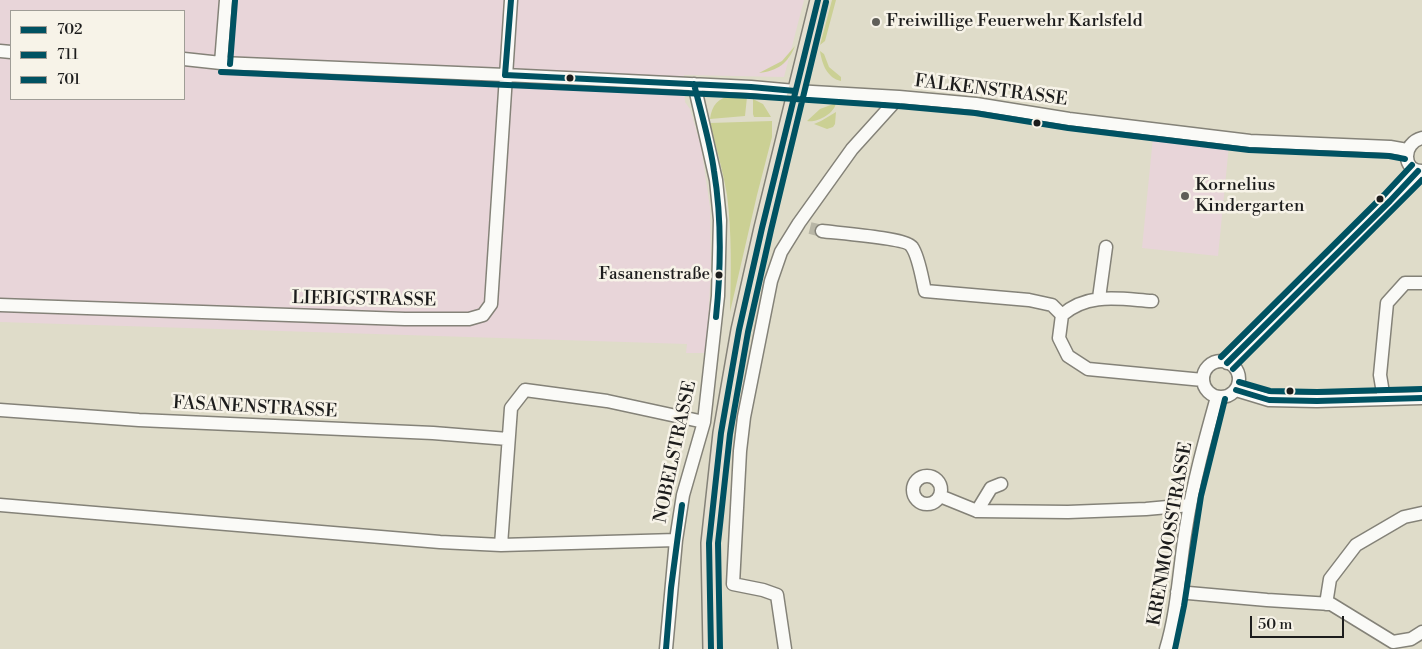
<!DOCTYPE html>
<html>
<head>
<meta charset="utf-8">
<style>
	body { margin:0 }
	#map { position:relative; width:1422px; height:649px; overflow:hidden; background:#dfdcc9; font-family:"Libre Bodoni",serif }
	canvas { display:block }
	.legend { position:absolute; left:10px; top:10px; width:175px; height:90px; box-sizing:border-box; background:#f7f3e8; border:1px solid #9f9d96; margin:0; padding:6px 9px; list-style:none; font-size:15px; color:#1c1c1c }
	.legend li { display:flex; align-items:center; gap:10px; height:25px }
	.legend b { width:25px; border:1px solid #9f9d96 }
	.scale { position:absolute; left:1250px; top:616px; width:94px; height:22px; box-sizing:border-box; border:2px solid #1c1c1c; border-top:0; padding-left:6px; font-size:15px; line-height:18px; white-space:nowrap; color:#1c1c1c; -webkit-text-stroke:4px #f7f3e8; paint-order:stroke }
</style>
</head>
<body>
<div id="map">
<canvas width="1422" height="649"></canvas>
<ul class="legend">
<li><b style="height:6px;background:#005262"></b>702</li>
<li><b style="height:6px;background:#005262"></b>711</li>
<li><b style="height:6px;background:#005262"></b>701</li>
</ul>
<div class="scale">50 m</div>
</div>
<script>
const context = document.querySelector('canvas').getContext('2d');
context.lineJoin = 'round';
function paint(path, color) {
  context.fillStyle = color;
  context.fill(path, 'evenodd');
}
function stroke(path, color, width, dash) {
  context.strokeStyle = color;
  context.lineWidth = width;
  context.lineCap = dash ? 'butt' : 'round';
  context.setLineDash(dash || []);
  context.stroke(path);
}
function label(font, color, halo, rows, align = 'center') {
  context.font = font + ' "Libre Bodoni",serif';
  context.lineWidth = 5;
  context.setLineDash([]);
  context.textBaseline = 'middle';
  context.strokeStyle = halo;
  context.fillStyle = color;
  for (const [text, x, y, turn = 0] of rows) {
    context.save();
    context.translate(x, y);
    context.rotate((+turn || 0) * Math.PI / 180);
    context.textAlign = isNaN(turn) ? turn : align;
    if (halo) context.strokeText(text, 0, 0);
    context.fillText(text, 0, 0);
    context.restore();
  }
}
const built = new Path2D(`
	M0,0h804l-20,77 -100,-2 1,27 5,7 11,37 9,61 1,55 -4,91h-21l1,-9 -687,-22zM11,11h173v88h-173z
	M1153,137l76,8 -11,111 -76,-8z`);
const green = new Path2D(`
	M832,0h4l-11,41 -5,4z
	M795,46c-7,17 -17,25 -36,27l23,-12z
	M820,51l4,3 5,13 12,10v4c-14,-3 -19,-17 -21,-30z
	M731,96l16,1 -2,19 -35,3c2,-14 8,-21 21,-23z
	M753,99l10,5 8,13h-17l-1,-3z
	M836,103c-2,11 -19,20 -29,18l13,-12z
	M836,112l-1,12 -2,3 -6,2 -13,-5 7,-3z
	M772,121v16l-15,58 -27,117c1,-39 2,-78 -3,-117 -4,-24 -11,-48 -17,-72z`);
const minorTunnel = new Path2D(`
	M810,228l12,3`);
const minor = new Path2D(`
	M0,51l11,1
	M184,59l37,4 284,12 246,12 44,4 104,6 77,7 93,15 181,22 140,6 17,3
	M221,63l5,-63
	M1422,138c-20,5 -20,33 0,33
	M822,231c14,2 85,7 90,16 7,10 10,32 13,44l104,9 23,5 10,10 -3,23 9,18 20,13 115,11
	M1099,298l7,-51
	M0,305l405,14h64l14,-4 8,-11 20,-304
	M1062,315c26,-23 58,-16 90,-14
	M1203 379a18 18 0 1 1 36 0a18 18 0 1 1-36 0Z
	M1227,363l163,-162 28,-30
	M1236,390l33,10 48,1 105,-3
	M1384,399l-4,-24 7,-72 18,-20h17
	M0,410l139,10 294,13 75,6
	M913 490a14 14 0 1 1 28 0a14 14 0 1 1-28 0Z
	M940,496l37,15 91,1 78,-3 44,-4
	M0,505l440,37 61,3 175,-5
	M977,511l14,-23 10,-4
	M501,545l10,-137 14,-18 82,11 97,21
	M1177,592l90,8 64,4 62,38 18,-3 11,-7
	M1326,604l4,-25 26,-34 48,-28 18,-4
	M666,649l10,-109 7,-45 21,-73 14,-126 2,-76 -4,-40 -22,-96
	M785,649l-8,-54 -14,-5 -30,-6 7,-133 4,-34 27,-136 10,-29 18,-29 53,-74 47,-52
	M1166,649c12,-39 13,-81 20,-121 7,-45 19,-88 31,-131`);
const major = new Path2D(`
	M711,649l-2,-106 12,-110 18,-103 23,-102 56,-228`);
const bus1 = new Path2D(`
	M505,75l246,12 44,4
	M505,75l6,-75
	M694,84c7,29 16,57 20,87 8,48 7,97 2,146
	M1227,363l163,-162 28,-30
	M1236,390l33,10 48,1 105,-3
	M666,649l5,-61 11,-83
	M711,649l-2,-106 12,-110 18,-103 23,-102 56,-228`);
const bus2 = new Path2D(`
	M230,64l5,-63
	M221,72l529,24 148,10 77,7 93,15 181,22 140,6 16,3
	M1233,369l189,-189
	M720,649l-2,-106 12,-109 18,-102 23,-102 55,-228
	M1175,649l9,-43 17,-110 24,-97`);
const bus3 = new Path2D(`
	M1221,357l163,-162 28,-30
	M1239,382l31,9 47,1 105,-3`);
const markers = [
	[876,22,5,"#605f59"],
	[570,78,4.5,"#1c1c1c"],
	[1037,123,4.5,"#1c1c1c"],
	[1185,196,5,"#605f59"],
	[1380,199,4.5,"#1c1c1c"],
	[719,275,4.5,"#1c1c1c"],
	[1290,391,4.5,"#1c1c1c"]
];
const busNames = [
	["Fasanenstraße",710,275]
];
const poiNames = [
	["Freiwillige Feuerwehr Karlsfeld",886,22],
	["Kornelius",1195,186],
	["Kindergarten",1195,207]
];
const streetNames = [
	["FALKENSTRASSE",991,91,7],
	["LIEBIGSTRASSE",364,300,1],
	["FASANENSTRASSE",255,408,3],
	["NOBELSTRASSE",676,452,-78],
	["KRENMOOSSTRASSE",1171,534,-80]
];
paint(built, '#e8d5d9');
paint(green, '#cbd094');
stroke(minorTunnel, '#b8b6a6', 12, [12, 6]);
stroke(minor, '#848278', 15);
stroke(major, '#848278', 18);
stroke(minor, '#fafaf7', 12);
stroke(major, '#e5e0d2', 15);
stroke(bus1, '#005262', 6);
stroke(bus2, '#005262', 6);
stroke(bus3, '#005262', 6);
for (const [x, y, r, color] of markers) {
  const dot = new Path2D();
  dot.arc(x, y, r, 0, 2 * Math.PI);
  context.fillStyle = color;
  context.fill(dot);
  stroke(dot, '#f7f3e8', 2);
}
label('17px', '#1c1c1c', '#f7f3e8', busNames, 'right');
label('18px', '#1c1c1c', '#f7f3e8', poiNames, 'left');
label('18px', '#1c1c1c', '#f7f3e8', streetNames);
</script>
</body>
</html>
